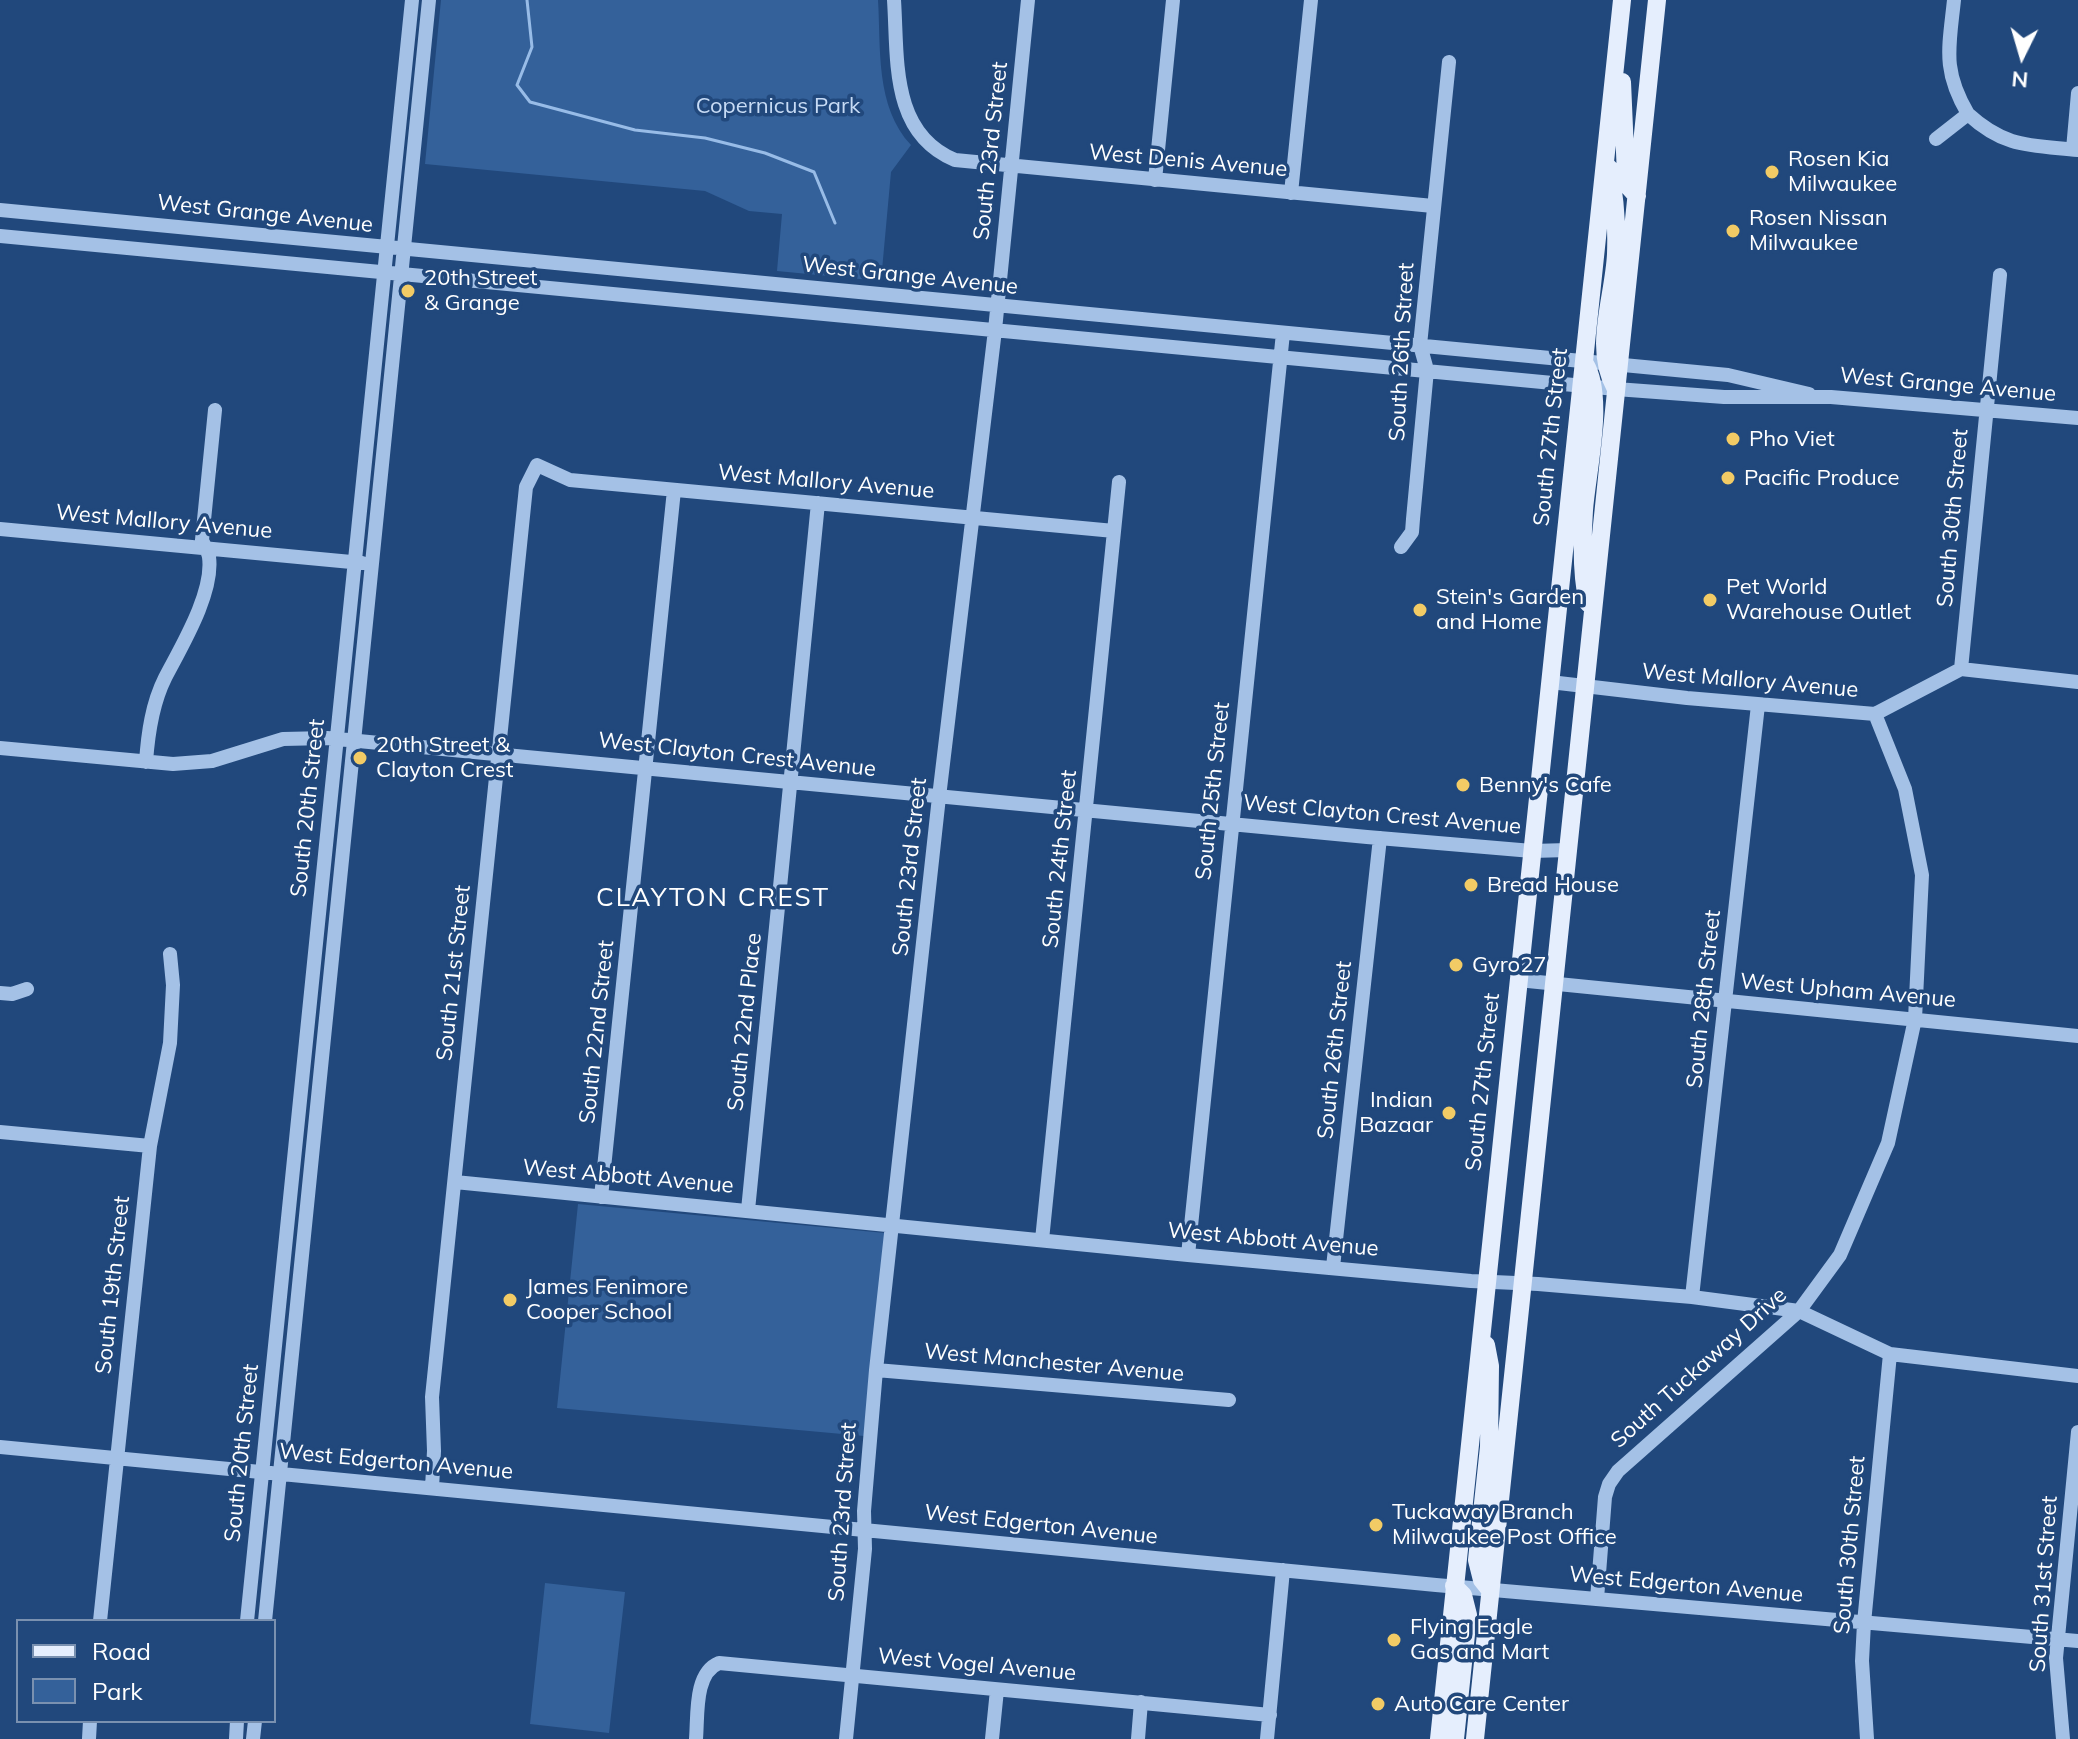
<!DOCTYPE html>
<html>
<head>
<meta charset="utf-8">
<style>
	body { margin:0 }
	#map { position:relative; width:2078px; height:1739px; overflow:hidden; background:#21487c; font-family:Mulish,sans-serif }
	canvas { display:block }
	.legend { position:absolute; left:16px; top:1619px; width:260px; height:104px; box-sizing:border-box; background:#21487c; border:2px solid #7a91b0; margin:0; padding:10px 14px; list-style:none; font-size:24px; color:#fff }
	.legend li { display:flex; align-items:center; gap:16px; height:40px }
	.legend b { width:40px; border:2px solid #7a91b0 }
	.north { position:absolute; left:1982px; top:16px; width:80px; height:80px; -webkit-text-stroke:6px #21487c; paint-order:stroke; rotate:185deg; font-size:22px; font-weight:700; line-height:32px; text-align:center; color:#fff }
	.north::after { content:''; display:block; margin:auto; width:28px; height:36px; background:#fff; clip-path:polygon(50% 0,100% 100%,50% 72%,0 100%) }
</style>
</head>
<body>
<div id="map">
<canvas width="2078" height="1739"></canvas>
<ul class="legend">
<li><b style="height:10px;background:#e5eefd"></b>Road</li>
<li><b style="height:22px;background:#34619a"></b>Park</li>
</ul>
<div class="north">N</div>
</div>
<script>
const context = document.querySelector('canvas').getContext('2d');
context.lineJoin = 'round';
function paint(path, color) {
  context.fillStyle = color;
  context.fill(path, 'evenodd');
}
function stroke(path, color, width, dash) {
  context.strokeStyle = color;
  context.lineWidth = width;
  context.lineCap = dash ? 'butt' : 'round';
  context.setLineDash(dash || []);
  context.stroke(path);
}
function label(font, color, halo, rows, align = 'center') {
  context.font = font + ' Mulish,sans-serif';
  context.lineWidth = 7;
  context.setLineDash([]);
  context.textBaseline = 'middle';
  context.strokeStyle = halo;
  context.fillStyle = color;
  for (const [text, x, y, turn = 0] of rows) {
    context.save();
    context.translate(x, y);
    context.rotate((+turn || 0) * Math.PI / 180);
    context.textAlign = isNaN(turn) ? turn : align;
    if (halo) context.strokeText(text, 0, 0);
    context.fillText(text, 0, 0);
    context.restore();
  }
}
const green = new Path2D(`
	M441,0h437c3,48 -3,107 33,145l-20,27 -10,109 -104,-10 5,-57 -33,-3 -44,-20 -280,-27z
	M578,1204l307,29 -21,203 -307,-28z
	M545,1583l80,9 -16,141 -79,-9z`);
const stream = new Path2D(`
	M527,0l5,47 -15,38 13,17 105,28 70,8 60,15 49,19 21,51`);
const minor = new Path2D(`
	M894,0c4,59 -4,133 61,160l478,46
	M1954,0c-5,48 -12,70 14,114
	M1936,139l32,-25c37,34 62,31 110,36
	M2073,149l5,-56
	M1155,180l18,-180
	M1291,193l20,-193
	M0,210l1728,165 81,19
	M0,236l1616,153 108,8h107l247,21
	M0,529l362,34
	M1401,547l11,-15 1,-13 14,-149 -7,-25 29,-283
	M1961,669l39,-394
	M1550,682l137,16 188,16 86,-45 117,13
	M0,748l173,16 39,-3 71,-22 44,-1 1040,99 165,14 36,-1
	M146,762c2,-29 6,-58 19,-84 16,-31 49,-85 44,-121 -1,-6 -5,-12 -7,-17l13,-130
	M1518,980l560,56
	M0,993l12,1 15,-5
	M0,1132l150,14
	M455,1182l733,73 283,26 67,3 154,13 107,14 91,43 188,22
	M601,1197l73,-707
	M748,1210l70,-707
	M1042,1240l77,-758
	M1188,1255l95,-922
	M1333,1267l47,-429
	M1692,1297l66,-592
	M876,1370l353,30
	M0,1447l1436,138 642,56
	M432,1488l2,-37 -2,-54 94,-910 11,-22 33,15 544,51
	M1597,1599l8,-102 4,-13 9,-13 181,-160 41,-56 48,-112 27,-124 7,-144 -17,-86 -30,-75
	M100,1621l50,-475 20,-103 3,-58 -3,-31
	M247,1621l165,-1621
	M265,1621l164,-1621
	M89,1739l1,-18
	M236,1739l1,-18
	M253,1739l2,-18
	M696,1739c2,-24 -2,-66 23,-76l551,52
	M846,1739l19,-190 -1,-38 12,-141 63,-573 56,-467 33,-330
	M992,1739l5,-49
	M1138,1739l3,-37
	M1267,1739l16,-169
	M1867,1739l-5,-78 2,-38 26,-269
	M2063,1739l-7,-81 22,-226`);
const major = new Path2D(`
	M1622,82l4,93 3,12 8,9
	M1609,168c6,28 8,58 7,86 -2,43 -23,94 -1,133
	M1585,364c20,33 2,107 -1,146 -2,30 -3,64 4,93
	M1486,1345l4,21 -1,81 -12,113 5,20 8,10
	M1454,1586l9,9 5,20 -13,124
	M1439,1739l183,-1739
	M1475,1739l182,-1739`);
const markers = [
	[1772,172,8,"#f2cb65"],
	[1733,231,8,"#f2cb65"],
	[408,291,8,"#f2cb65"],
	[1733,439,8,"#f2cb65"],
	[1728,478,8,"#f2cb65"],
	[1710,600,8,"#f2cb65"],
	[1420,610,8,"#f2cb65"],
	[360,758,8,"#f2cb65"],
	[1463,785,8,"#f2cb65"],
	[1471,885,8,"#f2cb65"],
	[1456,965,8,"#f2cb65"],
	[1449,1113,8,"#f2cb65"],
	[510,1300,8,"#f2cb65"],
	[1376,1525,8,"#f2cb65"],
	[1394,1640,8,"#f2cb65"],
	[1378,1704,8,"#f2cb65"]
];
const parkNames = [
	["Copernicus Park",778,106]
];
const streetNames = [
	["South 23rd Street",991,151,-84],
	["West Denis Avenue",1188,161,5],
	["West Grange Avenue",265,214,6],
	["West Grange Avenue",910,276,6],
	["South 26th Street",1402,352,-87],
	["West Grange Avenue",1948,385,5],
	["South 27th Street",1551,437,-84],
	["West Mallory Avenue",826,482,5],
	["South 30th Street",1953,518,-85],
	["West Mallory Avenue",164,522,5],
	["West Mallory Avenue",1750,681,5],
	["West Clayton Crest Avenue",737,755,6],
	["South 25th Street",1213,791,-84],
	["South 20th Street",308,808,-84],
	["West Clayton Crest Avenue",1382,815,5],
	["South 24th Street",1060,859,-84],
	["South 23rd Street",910,867,-84],
	["South 21st Street",454,973,-84],
	["West Upham Avenue",1848,991,5],
	["South 28th Street",1704,999,-84],
	["South 22nd Place",745,1022,-84],
	["South 22nd Street",597,1032,-84],
	["South 26th Street",1335,1050,-84],
	["South 27th Street",1483,1082,-84],
	["West Abbott Avenue",628,1177,5],
	["West Abbott Avenue",1273,1240,5],
	["South 19th Street",113,1285,-84],
	["West Manchester Avenue",1054,1363,5],
	["South Tuckaway Drive",1699,1368,-42],
	["South 20th Street",242,1453,-84],
	["West Edgerton Avenue",396,1462,5],
	["South 23rd Street",843,1512,-86],
	["West Edgerton Avenue",1041,1525,6],
	["South 30th Street",1850,1545,-85],
	["South 31st Street",2044,1584,-86],
	["West Edgerton Avenue",1686,1585,5],
	["West Vogel Avenue",977,1665,5]
];
const poiNames = [
	["Rosen Kia",1788,159],
	["Milwaukee",1788,184],
	["Rosen Nissan",1749,218],
	["Milwaukee",1749,243],
	["20th Street",424,278],
	["& Grange",424,303],
	["Pho Viet",1749,439],
	["Pacific Produce",1744,478],
	["Pet World",1726,587],
	["Warehouse Outlet",1726,612],
	["Stein's Garden",1436,597],
	["and Home",1436,622],
	["20th Street &",376,745],
	["Clayton Crest",376,770],
	["Benny's Cafe",1479,785],
	["Bread House",1487,885],
	["Gyro27",1472,965],
	["Indian",1433,1100,"right"],
	["Bazaar",1433,1125,"right"],
	["James Fenimore",526,1287],
	["Cooper School",526,1312],
	["Tuckaway Branch",1392,1512],
	["Milwaukee Post Office",1392,1537],
	["Flying Eagle",1410,1627],
	["Gas and Mart",1410,1652],
	["Auto Care Center",1394,1704]
];
const quarterNames = [
	["CLAYTON CREST",713,898]
];
paint(green, '#34619a');
stroke(stream, '#98bce7', 3);
stroke(minor, '#a4c1e6', 14);
stroke(major, '#e5eefd', 18);
for (const [x, y, r, color] of markers) {
  const dot = new Path2D();
  dot.arc(x, y, r, 0, 2 * Math.PI);
  context.fillStyle = color;
  context.fill(dot);
  stroke(dot, '#21487c', 3);
}
label('22px', '#c7dbf5', '#21487c', parkNames);
label('22px', '#fff', '#21487c', streetNames);
label('22px', '#fff', '#21487c', poiNames, 'left');
context.letterSpacing = '2px';
label('26px', '#fff', '#21487c', quarterNames);
context.letterSpacing = '0px';
</script>
</body>
</html>
